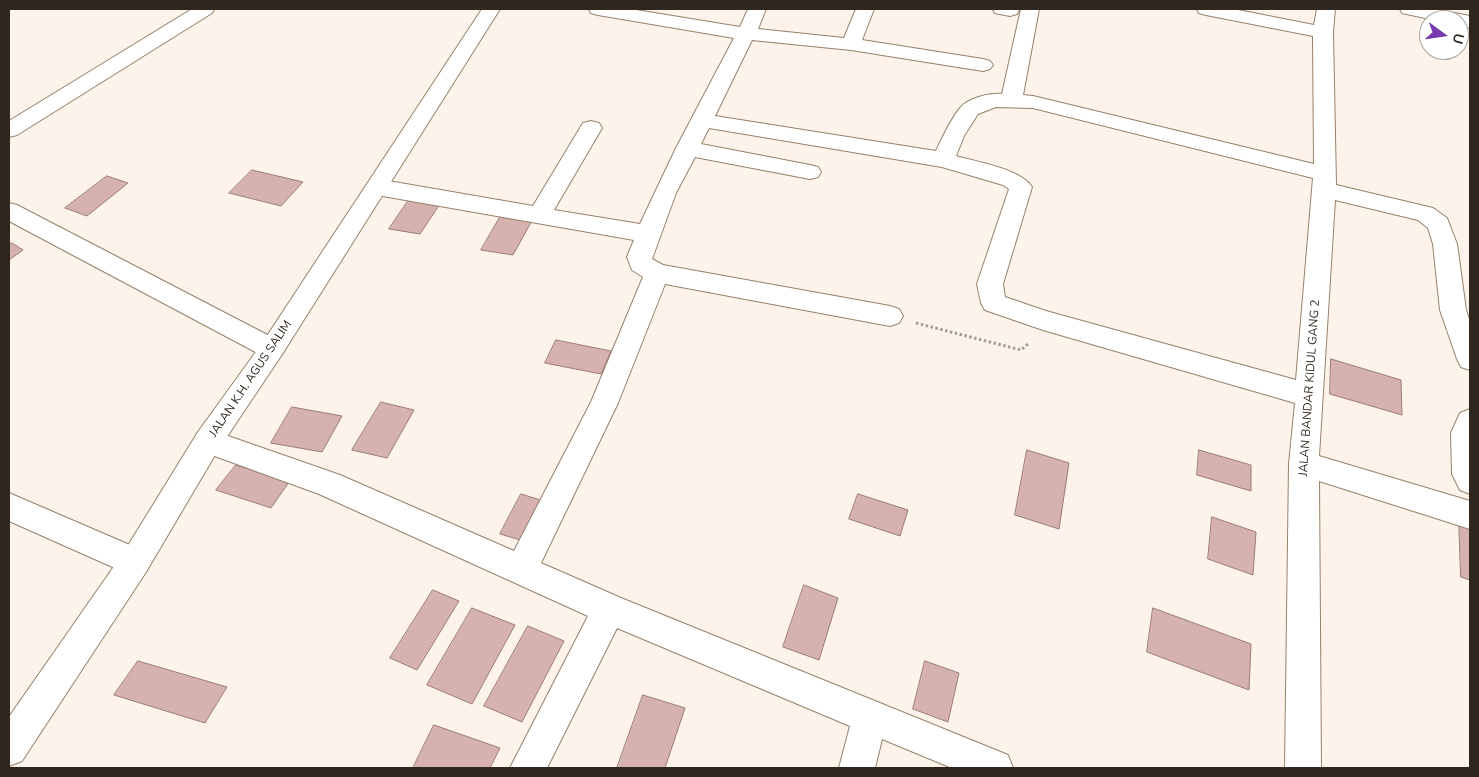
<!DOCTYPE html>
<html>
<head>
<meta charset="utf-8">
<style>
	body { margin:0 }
	#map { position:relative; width:1479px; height:777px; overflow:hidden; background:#fdf3ea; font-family:"Nunito Sans",sans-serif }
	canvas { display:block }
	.frame { position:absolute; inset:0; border:10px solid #2f271e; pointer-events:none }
	.north { position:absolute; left:1419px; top:10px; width:50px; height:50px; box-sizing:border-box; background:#fff; border:1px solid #aca9a5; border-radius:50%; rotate:104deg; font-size:14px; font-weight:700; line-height:20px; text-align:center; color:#2f271e }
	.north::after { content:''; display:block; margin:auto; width:18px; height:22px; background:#783aaf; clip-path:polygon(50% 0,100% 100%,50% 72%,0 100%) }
</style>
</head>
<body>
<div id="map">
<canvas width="1479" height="777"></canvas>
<div class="frame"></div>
<div class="north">U</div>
</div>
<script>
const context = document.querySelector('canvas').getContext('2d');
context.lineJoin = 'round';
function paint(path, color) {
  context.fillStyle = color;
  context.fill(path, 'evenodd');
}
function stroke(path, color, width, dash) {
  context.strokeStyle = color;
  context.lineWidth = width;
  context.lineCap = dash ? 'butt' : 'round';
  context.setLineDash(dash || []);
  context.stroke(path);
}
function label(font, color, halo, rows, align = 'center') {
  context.font = font + ' "Nunito Sans",sans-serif';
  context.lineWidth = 4;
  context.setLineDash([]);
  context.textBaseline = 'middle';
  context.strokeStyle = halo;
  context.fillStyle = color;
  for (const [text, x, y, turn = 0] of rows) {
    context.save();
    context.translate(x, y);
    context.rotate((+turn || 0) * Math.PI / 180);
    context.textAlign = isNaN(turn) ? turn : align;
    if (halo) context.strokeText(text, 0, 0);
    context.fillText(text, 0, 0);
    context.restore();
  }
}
const building = new Path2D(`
	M252,170l51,12 -22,24 -52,-13z
	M107,176l21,7 -41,33 -22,-8z
	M410,198l30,6 -20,30 -31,-5z
	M503,212l31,5 -21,38 -32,-5z
	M12,243l11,7 -14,10v-15z
	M556,340l55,11 -10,23 -56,-11z
	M1331,359l70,21 1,35 -72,-21z
	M381,402l33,8 -27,48 -35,-8z
	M292,407l50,9 -20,36 -51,-9z
	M1027,450l42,13 -10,66 -44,-14z
	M1199,450l52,15v26l-54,-16z
	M236,465l53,17 -18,26 -55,-18z
	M521,494l26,8 -20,40 -27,-8z
	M858,494l50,16 -8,26 -51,-17z
	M1212,517l44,15 -3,43 -45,-16z
	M1459,521l11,4v55l-9,-3z
	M804,585l34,13 -19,62 -36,-13z
	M433,590l26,11 -42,69 -27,-12z
	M472,608l43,17 -43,79 -45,-19z
	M1153,608l98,36 -2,46 -102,-38z
	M528,626l36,15 -42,81 -38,-16z
	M138,661l89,26 -22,36 -91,-28z
	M925,661l34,12 -11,49 -35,-13z
	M643,695l42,13 -20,60h-48z
	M434,725l66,23 -10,20h-77z`);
const path = new Path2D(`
	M916,323l105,27 8,-7`);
const minor = new Path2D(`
	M192,9h22l-2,4 -195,122 -8,2v-16z
	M589,9h41l110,18 8,-18h18l-8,20 86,9 12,-29h18l-12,31 121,19 7,2 3,4 -3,4 -7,2 -132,-21 -99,-10 -37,76 221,35c5,-11 19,-40 28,-47 10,-7 26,-11 38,-10l19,-85h18l-16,86 10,1 281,68 -1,-128 -107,-21 -7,-2 -2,-4h36l81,16 3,-16h18l-2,23 3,153 97,23 14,10 10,26 9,66 4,12v48l-9,-3 -4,-8 -17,-49 -7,-66 -5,-16 -10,-8 -83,-20 -16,256 151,45v28l-151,-48 2,287h-36l4,-304 6,-61 -252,-73 -58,-20 -4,-7 -4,-19 32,-95 -6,-4 -61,-18 -233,-39 -8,16 109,21 8,2 3,5 -3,5 -8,2 -115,-22 -19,36 -24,66 11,6 227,41 9,3 4,7 -4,7 -9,3 -225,-42 -47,119 -77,160 80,35 387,157 5,13h-61l-70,-29 -7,29h-36l11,-42 -233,-98 -70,140h-37l78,-152 -269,-122 -121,-44 -4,-9 4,-9 10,-3 132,46 174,76 77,-149 52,-125 -11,-7 -5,-13 7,-17 -257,-45 -8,-3 -3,-5 3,-5 8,-3 156,27 50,-83 8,-2 8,2 3,5 -48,82 86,14 36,-76 58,-110 -136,-23 -7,-2zM996,107l37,1 280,70 -17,202 -250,-69 -41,-14 -2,-13 29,-97c-11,-18 -55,-25 -76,-31l8,-20 14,-22z
	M993,9h25l1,1 -2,4 -7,2 -15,-3z
	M1400,9h34l36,7v12l-11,-3v-5h-25l-32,-7z
	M9,203l8,2 264,137 4,7 -4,7 -9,4 -9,-4 -254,-135z
	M1470,409v85l-10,-4 -8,-16 -1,-41 9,-20z
	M9,493l137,59 5,10 -5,10 -11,5 -126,-56z`);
const trunk = new Path2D(`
	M482,9h18l-219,347 -63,94 -72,122 -124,189 -13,5v-49l115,-165 74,-120 65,-90z`);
const streetNames = [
	["JALAN K.H. AGUS SALIM",251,379,-56],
	["JALAN BANDAR KIDUL GANG 2",1310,388,-86]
];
paint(building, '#d5b2ae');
stroke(building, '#9b7b77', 1);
stroke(minor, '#96816b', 2);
stroke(trunk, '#96816b', 2);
stroke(path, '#a59c93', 3, [2.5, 2.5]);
paint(minor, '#fff');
paint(trunk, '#fff');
label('12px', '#2f271e', '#fff', streetNames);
</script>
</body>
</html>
